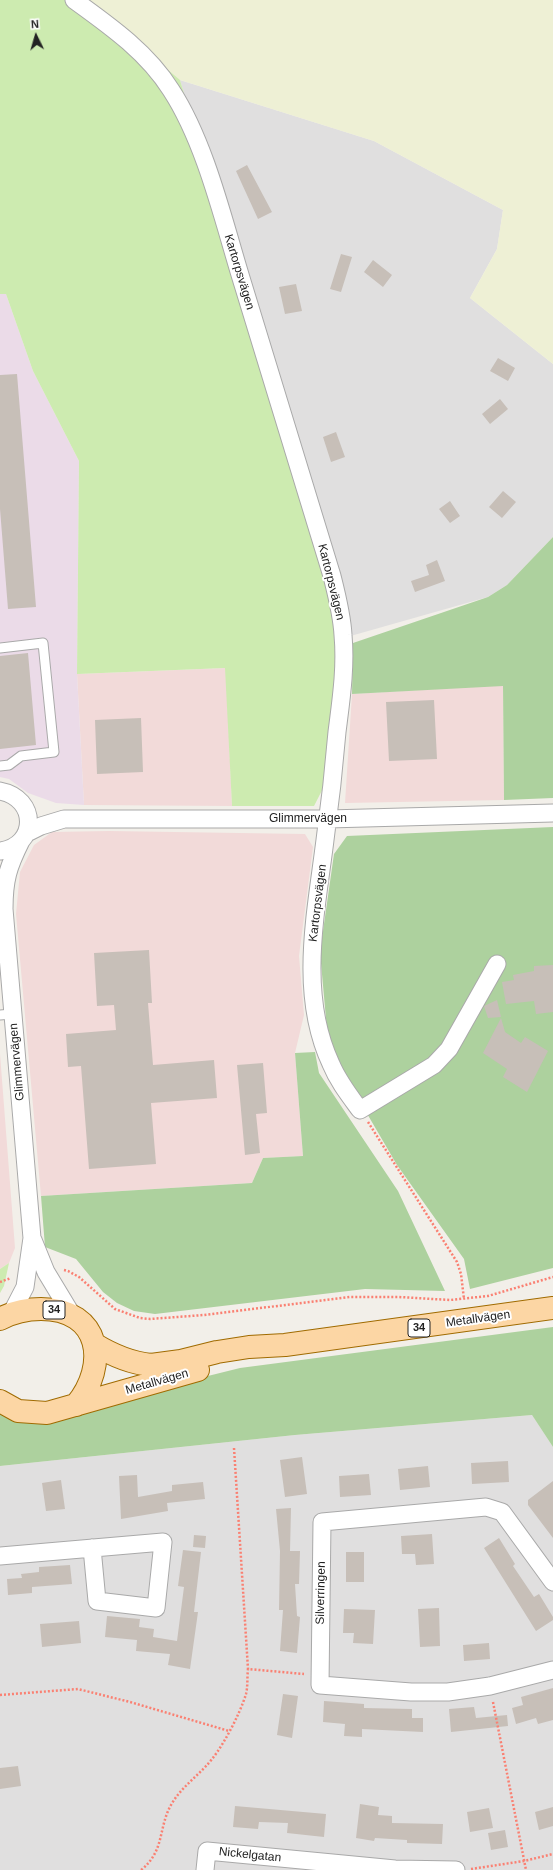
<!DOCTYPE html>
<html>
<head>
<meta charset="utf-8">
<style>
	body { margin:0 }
	#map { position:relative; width:553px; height:1870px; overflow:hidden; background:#f2efe9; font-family:Arial,sans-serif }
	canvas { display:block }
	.north { position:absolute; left:16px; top:16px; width:40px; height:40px; -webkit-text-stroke:3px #fff; paint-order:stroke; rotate:355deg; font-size:11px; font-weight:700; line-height:16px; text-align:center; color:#222 }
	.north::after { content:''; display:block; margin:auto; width:14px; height:18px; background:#222; clip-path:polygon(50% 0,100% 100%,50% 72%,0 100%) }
</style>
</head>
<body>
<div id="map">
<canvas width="553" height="1870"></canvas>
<div class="north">N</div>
</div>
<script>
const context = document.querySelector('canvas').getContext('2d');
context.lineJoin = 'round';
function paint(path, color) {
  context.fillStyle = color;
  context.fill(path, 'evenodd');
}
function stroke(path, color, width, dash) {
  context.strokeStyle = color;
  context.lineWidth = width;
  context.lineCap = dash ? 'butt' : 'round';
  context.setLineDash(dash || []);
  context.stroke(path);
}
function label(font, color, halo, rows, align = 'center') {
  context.font = font + ' Arial,sans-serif';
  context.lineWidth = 4;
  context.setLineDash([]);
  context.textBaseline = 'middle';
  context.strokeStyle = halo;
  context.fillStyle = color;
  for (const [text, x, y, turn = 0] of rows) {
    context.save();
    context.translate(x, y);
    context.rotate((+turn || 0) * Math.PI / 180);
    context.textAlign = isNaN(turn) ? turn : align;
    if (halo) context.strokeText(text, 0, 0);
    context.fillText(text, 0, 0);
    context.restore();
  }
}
const residential = new Path2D(`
	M180,80l194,61 129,69 -6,39 -27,49 83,66v173l-46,48 -19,12 -141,40z
	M532,1415l21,32v423h-553v-404l295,-31z`);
const commercial = new Path2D(`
	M226,668l6,138 -148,-1 -7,-131z
	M503,685l1,115 -159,3 7,-109z
	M109,831l196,3 8,13 -14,109 5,59 -9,38 8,103 -40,2 -11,25 -211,13 -25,-282 4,-42 14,-27 18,-13z
	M0,1054l15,194 -6,15 -9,6z`);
const industrial = new Path2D(`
	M0,294h6l27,77 46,90 -2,213 7,131 -28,-2 -28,-10 -19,-14 -9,-2z`);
const farmland = new Path2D(`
	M85,0h468v364l-83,-66 27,-49 6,-39 -129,-69 -194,-61z`);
const grass = new Path2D(`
	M0,0h85l95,80 167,557 -10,124 -23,45h-82l-7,-138 -148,6 2,-213 -46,-90 -27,-77h-6z
	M9,1263l-5,23 -4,7v-24z`);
const forest = new Path2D(`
	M553,537v261l-49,2 -1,-114 -151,8 1,-51 135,-46 19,-12z
	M553,827v441l-83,21 -6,-30 -67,-94 -35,-60 -34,-64 -8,-89 14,-98 13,-18z
	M315,1052l4,21 79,118 47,100 -80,-2 -210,25 -21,-3 -17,-8 -14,-11 -27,-33 -31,-12 -4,-51 211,-13 11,-25 40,-2 -8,-103z
	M553,1327v120l-21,-32 -237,20 -295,31v-52l23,8 217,-54z`);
const building = new Path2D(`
	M247,165l25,47 -14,7 -22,-48z
	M341,254l11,3 -11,35 -11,-3z
	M373,260l19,15 -9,12 -19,-15z
	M296,284l6,27 -17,3 -6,-27z
	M498,358l17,10 -7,13 -18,-10z
	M17,374l19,233 -28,2 -8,-100v-134z
	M500,399l8,10 -18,15 -8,-10z
	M336,432l9,25 -14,5 -8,-25z
	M503,491l13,11 -14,16 -13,-11z
	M450,501l10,15 -10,7 -11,-14z
	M437,560l8,21 -30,11 -4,-11 18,-6 -3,-10z
	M28,653l8,92 -36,4v-93z
	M434,700l3,59 -48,2 -3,-59z
	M141,718l2,54 -46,2 -2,-54z
	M149,950l3,53h-4l5,62 61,-5 3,38 -66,5 5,61 -67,5 -8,-103 -13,1 -2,-33 50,-4 -2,-25 -17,1 -3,-53z
	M553,965v47l-17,2 -2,-13 -28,3 -4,-22 12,-2 -1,-5 21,-4v-5z
	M497,1000l4,17 -13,1 -4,-12z
	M501,1018l4,14 16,11 4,-6 23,14 -21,41 -24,-15 4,-8 -24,-16z
	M263,1063l4,50 -11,1 4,39 -15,2 -8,-90z
	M302,1457l5,37 -22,3 -5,-37z
	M508,1461l1,21 -37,2 -1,-21z
	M428,1466l2,21 -30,3 -2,-21z
	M369,1474l2,21 -31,2 -1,-21z
	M137,1475l1,22 34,-6v-6l31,-3 2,17 -38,4 1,8 -47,8 -2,-43z
	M61,1480l4,29 -19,2 -4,-28z
	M553,1481v57l-25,-33v-5z
	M291,1508l-1,43h10l-1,33h-4l2,32 3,1 -3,36 -17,-2 3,-41h-4l1,-59 -4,-42z
	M432,1534l2,30 -18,1 -1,-11h-13l-1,-18z
	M194,1535l12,1 -1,12 -12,-1z
	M499,1538l16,26 -2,2 21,31 5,-3 14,23v3l-17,11 -52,-83z
	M183,1550l18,2 -7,60h4l-8,57 -22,-4 2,-11 -34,-3 1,-11 -32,-3 2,-21 33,3 -1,8 15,2 -1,8 24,4 7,-54 -6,-1z
	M346,1552h18v30h-18z
	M70,1565l2,19 -40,3v6l-24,2 -1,-16 15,-1 -1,-4 18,-2v-5z
	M439,1608l1,38 -20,1 -2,-38z
	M344,1609l31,1 -2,34 -20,-1 1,-10h-11z
	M79,1621l2,22 -39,4 -2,-23z
	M489,1643l1,16 -26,2 -1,-16z
	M553,1688v32l-15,4 -2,-6 -20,6 -4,-16 11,-3 -2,-8z
	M283,1694l15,2 -6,42 -15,-3z
	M324,1701l40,3v4l48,1v9h11v14l-61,-3v8l-18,-1 1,-12 -22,-2z
	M474,1707l2,11 31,-3 1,11 -57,6 -2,-23z
	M18,1766l3,20 -21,3v-21z
	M360,1804l19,3 -1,8 14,1v7l51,1 -1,20 -35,-1v-3l-32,-2 -1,3 -18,-3z
	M235,1806l91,8 -2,23 -37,-4 1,-10 -29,-1 -1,7 -25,-2z
	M553,1807v19l-14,4 -4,-18z
	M489,1808l4,20 -23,4 -3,-20z
	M505,1830l3,17 -17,3 -3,-17z`);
const path = new Path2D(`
	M368,1122l89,140 4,12 3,25
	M64,1270l4,1 11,6 36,32 25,9 10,1 54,-4 146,-18h49l51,3 38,-4 65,-19
	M0,1282l11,-4
	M234,1448l14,221
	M0,1695l78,-6 52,13 99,29
	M493,1702l33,168
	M471,1869l53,-8 29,-7
	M141,1870c24,-19 17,-42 30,-65 9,-16 23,-26 35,-39 15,-15 34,-52 40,-72 2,-8 1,-17 2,-25l56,5`);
const service = new Path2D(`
	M0,648l43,-5 11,109 -33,4 -12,9 -9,1
	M0,1015l12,-1`);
const minor = new Path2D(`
	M74,0c36,26 73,52 97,90 34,52 52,129 70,188 30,99 61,199 91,298 5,20 10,39 11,59 3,33 -2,65 -6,97 -3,36 -7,72 -12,108 -9,73 -27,154 6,224 7,17 18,31 29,46l74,-45 15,-16 48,-85
	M0,791c38,7 38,55 0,60
	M27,833l14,-7 23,-7h264l225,-6
	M33,1240l13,32 26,43
	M11,1314l14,-27 7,-49 -28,-329c0,-29 4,-42 17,-68
	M0,1556l163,-14 -7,66 -59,-7 -5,-53
	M553,1582l-51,-70 -16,-5 -164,15 -2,163 91,7h37l42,-6 63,-16
	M205,1870l2,-19 188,18 61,1`);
const primary = new Path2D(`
	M0,1319c13,-7 27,-10 41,-10 60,0 68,56 35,96
	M94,1344c18,11 36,19 57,21l30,-4 36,-9 32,-5 36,-2 268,-37
	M0,1401l18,10 29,2 151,-43`);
const shields = [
	[54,1310,22],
	[419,1328,22]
];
const shieldNames = [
	["34",54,1310],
	["34",419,1328]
];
const streetNames = [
	["Kartorpsvägen",239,272,73],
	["Kartorpsvägen",331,582,76],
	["Glimmervägen",308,819],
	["Kartorpsvägen",318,903,-83],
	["Glimmervägen",17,1062,-95],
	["Metallvägen",478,1319,-8],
	["Metallvägen",157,1382,-16],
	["Silverringen",321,1593,-89],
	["Nickelgatan",250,1855,6]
];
paint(residential, '#e0dfdf');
paint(commercial, '#f2dad9');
paint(industrial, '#ebdbe8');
paint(farmland, '#eef0d5');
paint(grass, '#cdebb0');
paint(forest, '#add19e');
paint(building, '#c7bfb8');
stroke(service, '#a9a9a9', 11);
stroke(minor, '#a9a9a9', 19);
stroke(primary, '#a06b00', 24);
stroke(path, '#fa8072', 2.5, [2, 2]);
stroke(service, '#fff', 9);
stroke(minor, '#fff', 17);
stroke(primary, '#fcd6a4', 22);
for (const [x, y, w] of shields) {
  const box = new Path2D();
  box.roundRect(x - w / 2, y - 9, w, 18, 3);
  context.fillStyle = '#fff';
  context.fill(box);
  stroke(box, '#222', 1);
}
label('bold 11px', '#222', null, shieldNames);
label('12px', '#222', '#fff', streetNames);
</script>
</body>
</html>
